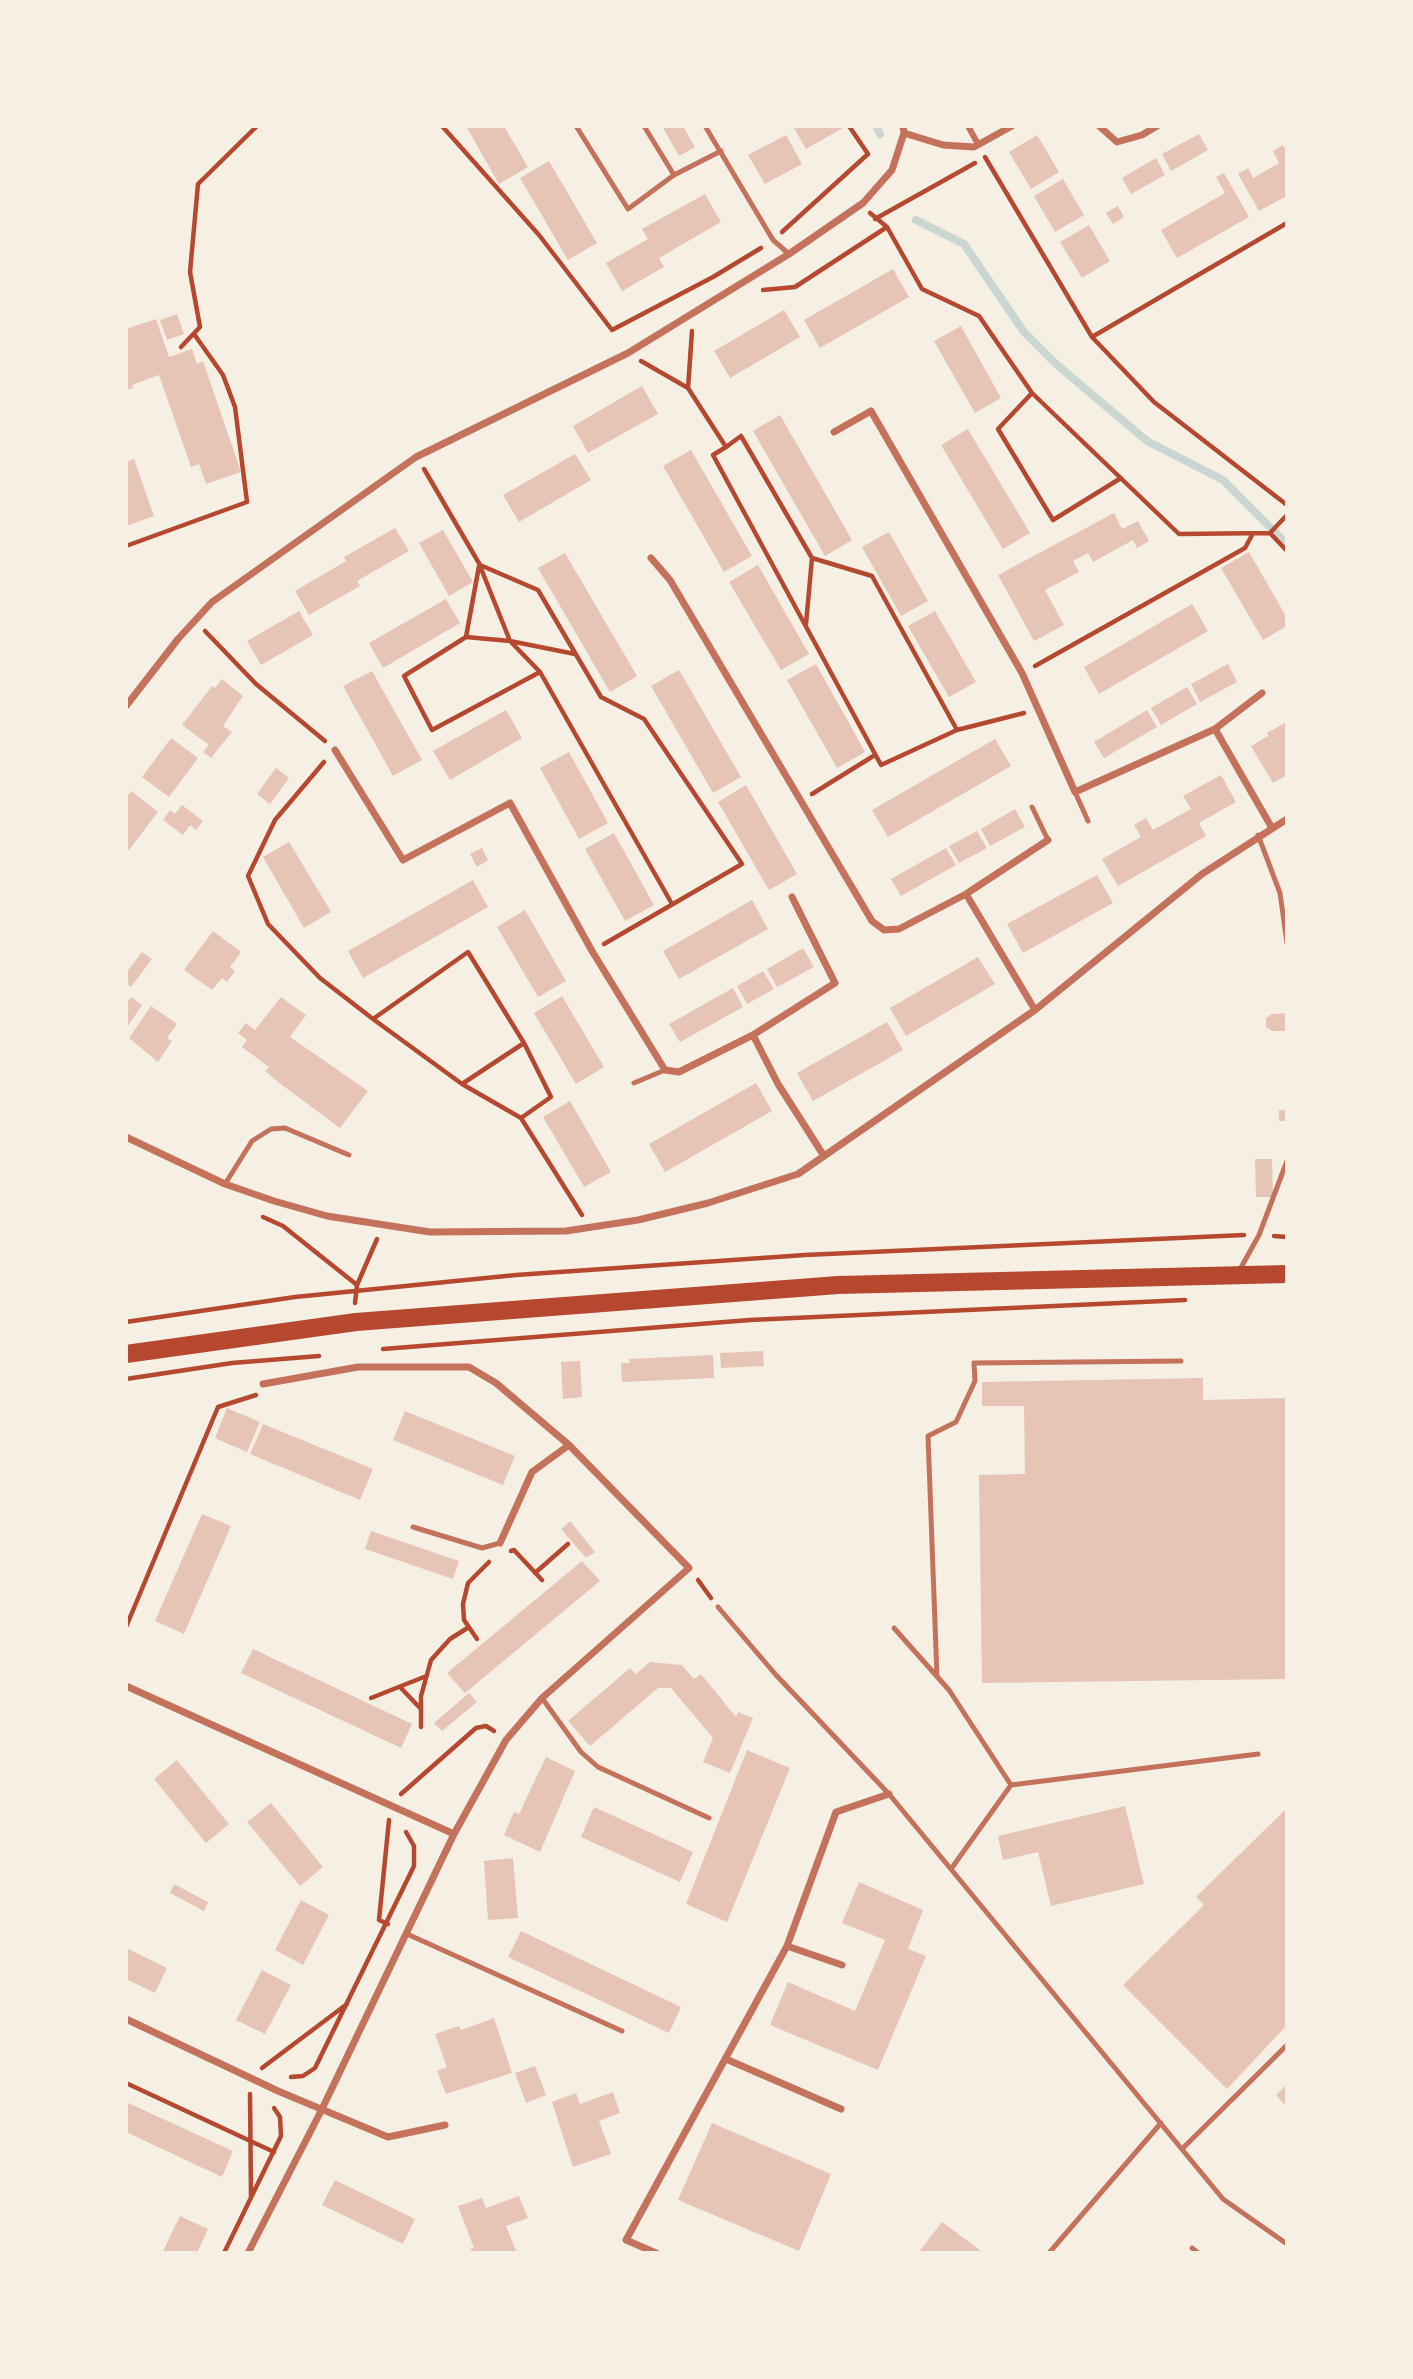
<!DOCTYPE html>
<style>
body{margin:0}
#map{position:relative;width:1413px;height:2379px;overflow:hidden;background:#f6efe4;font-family:Rubik,sans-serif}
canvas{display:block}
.frame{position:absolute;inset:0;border:128px solid #f6efe4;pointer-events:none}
</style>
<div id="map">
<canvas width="1413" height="2379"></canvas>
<div class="frame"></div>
</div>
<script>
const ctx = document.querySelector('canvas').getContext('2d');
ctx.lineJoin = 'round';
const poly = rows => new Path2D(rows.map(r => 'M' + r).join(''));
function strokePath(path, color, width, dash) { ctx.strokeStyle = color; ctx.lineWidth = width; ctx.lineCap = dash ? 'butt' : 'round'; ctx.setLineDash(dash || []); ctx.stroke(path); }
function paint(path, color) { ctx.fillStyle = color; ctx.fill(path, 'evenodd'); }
const stream = poly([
 [876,126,880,134],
 [916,220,964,244,1024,332,1056,364,1147,441,1223,480,1287,544]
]);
const building = poly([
 [466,126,504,126,528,167,499,184],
 [662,126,683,126,695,147,679,156],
 [793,126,841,126,843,128,806,149],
 [1199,134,1208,150,1171,171,1162,154],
 [786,135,802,164,765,184,748,155],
 [1037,135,1059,172,1031,189,1009,152],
 [1283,145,1287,152,1287,196,1259,211,1238,174,1248,168,1253,178,1279,163,1273,151],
 [1156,158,1165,175,1131,194,1122,178],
 [549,161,597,243,568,260,520,178],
 [1224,173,1249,217,1177,258,1161,230,1225,193,1216,177],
 [1063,179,1084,215,1055,232,1034,196],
 [705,194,721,222,659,258,664,267,622,291,606,263,648,239,642,229],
 [1118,206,1124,217,1113,224,1106,213],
 [1089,225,1110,261,1082,278,1060,242],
 [893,269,909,297,820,348,804,320],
 [784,310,800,337,730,378,714,351],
 [177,314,184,334,167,340,160,320],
 [156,319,169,357,192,349,197,364,203,361,241,472,206,484,199,464,191,467,159,375,132,385,133,388,126,390,126,329],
 [961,326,1001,398,975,413,934,341],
 [642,386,658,414,588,453,573,426],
 [780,415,852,540,825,556,753,431],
 [968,429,1030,533,1003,549,941,445],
 [691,450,752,556,724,572,663,466],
 [575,454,591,480,519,522,503,495],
 [134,459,154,516,126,526,126,462],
 [1114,513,1122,529,1138,521,1149,541,1137,548,1133,540,1093,562,1088,553,1073,561,1079,572,1045,590,1064,625,1034,641,998,575],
 [395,528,409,551,357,581,360,586,309,615,295,591,346,561,344,557],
 [443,530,473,582,449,596,419,543],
 [889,532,928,601,901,616,862,547],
 [1249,552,1287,618,1287,626,1263,640,1221,568],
 [565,553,637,676,610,692,538,568],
 [758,565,809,654,781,670,729,582],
 [446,599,460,623,383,668,369,643],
 [1192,604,1208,631,1099,694,1084,667],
 [299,611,313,635,261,665,247,641],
 [935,611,976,682,949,697,908,626],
 [816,664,865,752,837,768,787,680],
 [1228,664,1237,682,1200,702,1191,684],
 [679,670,741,777,713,793,651,686],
 [372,671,422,760,393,776,343,686],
 [222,679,243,696,223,726,232,732,211,758,203,752,209,745,182,725,212,686,215,688],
 [1187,687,1197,704,1161,725,1151,708],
 [506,710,522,738,450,780,433,751],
 [1147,710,1157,727,1104,758,1094,742],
 [1285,723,1287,775,1273,783,1251,746,1268,736,1274,746,1267,733],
 [171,738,198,758,169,797,142,777],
 [995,739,1011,766,888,837,872,810],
 [569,752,608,823,579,839,540,768],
 [276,768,289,778,270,804,257,794],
 [1221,775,1236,802,1199,823,1206,836,1118,886,1102,859,1141,837,1134,825,1146,818,1153,830,1191,809,1183,796],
 [746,785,797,874,769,890,718,802],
 [131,791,158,812,129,850,126,848,126,798],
 [182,805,203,821,196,830,190,825,183,835,163,820,170,810,175,814],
 [1015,809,1025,827,990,846,981,829],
 [977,831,987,848,959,863,949,846],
 [614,833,654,905,625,921,585,849],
 [289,842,331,912,304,928,263,857],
 [482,848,488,860,477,867,470,854],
 [946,848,956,865,901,896,891,879],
 [1097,875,1113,903,1023,953,1007,924],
 [473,880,488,907,363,978,348,951],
 [752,900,768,929,679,979,663,951],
 [525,910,566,981,538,997,497,927],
 [213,931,241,952,230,967,235,971,227,982,222,978,212,990,184,970],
 [803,948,814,967,777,987,767,969],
 [142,952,152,959,131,987,126,983,126,973],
 [978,957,995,984,906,1036,890,1008],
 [763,971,774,989,747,1004,737,986],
 [733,988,743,1007,680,1042,669,1024],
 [562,996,604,1067,576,1084,534,1013],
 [131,997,142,1005,126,1029,126,1004],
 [281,997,306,1015,290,1037,368,1091,340,1128,282,1085,265,1071,269,1067,242,1047,247,1040,238,1033,246,1023,255,1030],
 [151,1006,177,1024,167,1038,172,1041,158,1062,129,1038],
 [1287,1013,1287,1031,1272,1031,1266,1027,1266,1018,1272,1014],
 [887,1022,903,1050,813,1101,797,1073],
 [756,1083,772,1111,665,1172,649,1144],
 [570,1101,611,1172,584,1187,543,1117],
 [1279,1110,1287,1110,1287,1121,1279,1121],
 [1255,1159,1272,1159,1273,1197,1256,1197],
 [763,1351,764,1366,721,1368,720,1353],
 [713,1355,714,1378,622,1382,621,1363,630,1363,629,1359],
 [580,1361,582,1397,563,1399,561,1362],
 [1203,1378,1203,1400,1287,1398,1287,1679,982,1683,979,1475,1025,1474,1024,1406,982,1406,982,1382],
 [227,1408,260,1422,247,1452,215,1438],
 [405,1411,515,1456,503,1485,393,1440],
 [263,1424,373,1469,360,1500,250,1454],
 [202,1514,231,1526,184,1634,155,1621],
 [570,1521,595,1552,586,1558,561,1529],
 [371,1531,459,1561,453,1579,365,1549],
 [582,1561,600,1581,465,1693,447,1673],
 [253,1649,412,1724,401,1748,241,1673],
 [650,1662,682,1665,694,1679,701,1674,736,1717,738,1712,753,1718,730,1773,703,1762,713,1738,671,1688,658,1688,590,1746,568,1721,630,1668,636,1674],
 [469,1693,477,1702,442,1731,434,1723],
 [747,1750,790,1768,727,1922,686,1904],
 [546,1757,575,1771,540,1852,504,1835,514,1812,519,1814],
 [177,1760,229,1824,206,1843,154,1779],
 [271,1803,323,1867,300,1886,247,1822],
 [1125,1806,1144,1884,1051,1906,1038,1852,1003,1860,998,1836],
 [594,1807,693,1852,680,1882,581,1837],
 [1287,1808,1287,2025,1227,2089,1123,1985,1204,1905,1196,1897],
 [513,1858,518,1918,488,1920,484,1861],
 [859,1882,923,1910,908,1949,926,1956,878,2070,770,2025,788,1982,855,2011,885,1940,842,1923],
 [174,1884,208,1902,204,1911,170,1893],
 [301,1900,329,1915,303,1965,275,1950],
 [521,1931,681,2007,669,2033,508,1957],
 [126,1948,167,1968,155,1993,126,1979],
 [262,1970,291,1985,265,2034,236,2020],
 [494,2018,512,2073,446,2094,437,2071,447,2067,435,2034,459,2026,461,2030],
 [535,2066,546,2095,526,2103,515,2073],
 [1287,2084,1287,2107,1276,2095],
 [613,2092,620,2113,599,2121,611,2154,573,2167,552,2102,576,2093,580,2104],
 [126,2102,233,2151,222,2177,126,2132],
 [712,2123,831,2174,799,2251,678,2200],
 [335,2180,415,2219,403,2244,322,2205],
 [519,2196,528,2218,506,2226,517,2253,472,2253,470,2249,474,2248,458,2206,482,2198,486,2208],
 [180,2216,208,2229,197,2253,162,2253],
 [942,2222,984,2253,918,2253]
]);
const path = poly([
 [442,126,539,235,612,330,713,277,761,248],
 [985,157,1092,337,1287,223],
 [870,213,887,227,922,289,979,316,1032,393,1179,534,1270,533,1287,551],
 [875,219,975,163],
 [782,232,868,154,849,126],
 [763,290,795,287,887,227],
 [1092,337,1154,402,1287,505],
 [181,347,200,327,190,272,198,184,257,126],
 [641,361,688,388,726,447,741,436,812,558,872,576,957,730],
 [688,388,692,331],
 [1032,393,998,429,1053,520,1121,478],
 [726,447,713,455,881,765,957,730,1024,713],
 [424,469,480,565,538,590,601,697,644,719,742,864,604,944],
 [1270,533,1287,515],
 [126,546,247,502,235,407,223,375,194,334],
 [479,566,466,637,510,641,575,654],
 [480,566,510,641,540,672,672,904],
 [806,624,812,558],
 [205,631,256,684,325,741],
 [466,637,404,676,432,730,540,672],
 [1035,666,1245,548,1252,535],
 [324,762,275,820,248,876,268,924,320,978,373,1019,468,952,524,1043,551,1097,521,1118,582,1215],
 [812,794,875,755],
 [373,1019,462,1084,521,1118],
 [462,1084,524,1043],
 [263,1217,283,1226,357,1285,355,1303],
 [1274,1236,1287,1237],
 [357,1285,377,1239],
 [126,1322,295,1297,516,1275,805,1255,1244,1235],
 [383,1349,750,1320,1185,1300],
 [126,1379,232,1363,319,1356],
 [511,1551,514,1550,542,1580],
 [535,1573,568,1544],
 [698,1580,711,1598],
 [126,1627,218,1407,256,1395],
 [477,1639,464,1620,463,1604,468,1583,489,1562],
 [400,1687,420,1708],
 [371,1698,424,1677],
 [421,1727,421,1696,431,1660,450,1639,469,1627],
 [401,1794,476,1728,486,1726,494,1731],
 [388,1924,379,1920,389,1820],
 [262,2068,347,2004],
 [291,2077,303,2076,315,2068,414,1866,414,1846,406,1832],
 [126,2083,274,2152],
 [250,2094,251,2197],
 [224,2253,281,2136,280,2117,274,2108]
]);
const service = poly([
 [576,126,628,209,674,175,721,151],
 [644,126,674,175],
 [705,126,773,240,789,254],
 [1075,792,1088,821],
 [1032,807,1048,840],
 [1258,835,1280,893,1287,943],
 [634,1083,665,1070],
 [225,1184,252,1141,271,1129,285,1128,349,1155],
 [1238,1273,1259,1235,1287,1161],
 [413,1527,482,1548,500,1543],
 [718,1607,776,1675,889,1794,1223,2199,1287,2244],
 [894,1628,949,1690,1011,1785,951,1869],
 [937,1677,928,1436,956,1422,975,1381,974,1363,1181,1361],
 [542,1698,581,1752,598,1767,709,1818],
 [1011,1785,1258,1754],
 [407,1934,622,2031],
 [1182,2149,1287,2045],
 [1192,2248,1198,2253],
 [1049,2253,1161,2123]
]);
const pedestrian = poly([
 [968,126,978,144]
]);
const minor = poly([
 [1099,126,1117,142,1142,135,1157,126],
 [904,133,943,145,974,147,1012,126],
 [834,432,871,411,1022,673,1075,792,1215,729,1272,828],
 [651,558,670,580,872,921,884,930,899,929,966,894,1048,840],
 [126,706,178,639,212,602,416,457,628,353,789,254,863,203,892,170,904,133,903,126],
 [1215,729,1262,693],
 [335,750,403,860,510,803,592,951,665,1070,679,1072,753,1035,835,983,792,897],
 [966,894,1035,1010],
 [753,1035,778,1084,824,1156],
 [126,1137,225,1184,274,1201,327,1216,430,1232,566,1231,638,1220,708,1203,798,1174,1035,1010,1202,874,1287,819],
 [500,1543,532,1472,569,1445],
 [126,1686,454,1834],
 [787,1946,842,1965],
 [126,2019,278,2091,388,2137,445,2125],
 [726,2059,841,2109],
 [248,2253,321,2111,454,1834,506,1740,542,1698,689,1568,569,1445,496,1383,469,1367,358,1367,263,1384],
 [656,2253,626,2240,787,1946,836,1812,889,1794]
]);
const trunk = poly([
 [126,1354,356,1322,838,1285,1287,1274]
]);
strokePath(stream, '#c9d6d2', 8);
paint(building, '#e6c5b7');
strokePath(path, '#b5482f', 4.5);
strokePath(service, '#c5725c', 5);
strokePath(pedestrian, '#c5725c', 6);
strokePath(minor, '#c5725c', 7);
strokePath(trunk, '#b5482f', 18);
</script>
